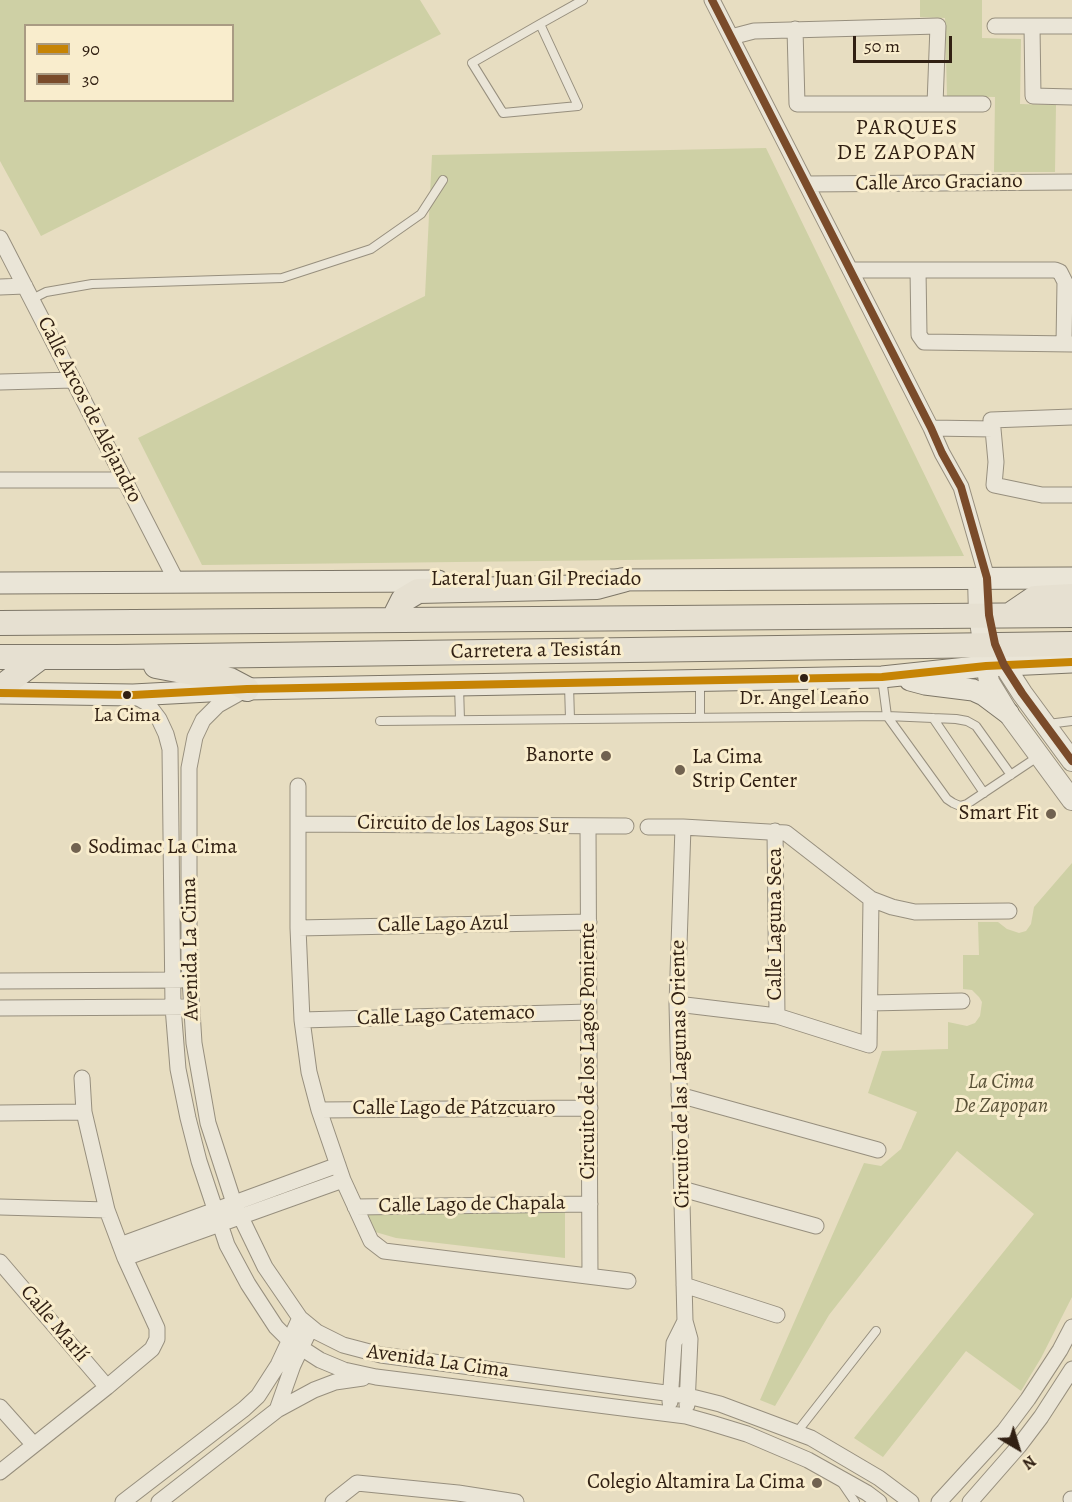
<!DOCTYPE html>
<meta charset="utf-8">
<style>
body{margin:0}
#map{position:relative;width:1072px;height:1502px;overflow:hidden;background:#e7ddc1;font-family:Alegreya,serif}
canvas{display:block}
.legend{position:absolute;left:24px;top:24px;width:210px;height:78px;box-sizing:border-box;background:#f9edcd;border:2px solid #a99b83;margin:0;padding:8px 10px;list-style:none;font-size:18px;color:#312013}
.legend li{display:flex;align-items:center;gap:12px;height:30px}
.legend b{width:30px;border:2px solid #a99b83}
.north{position:absolute;left:988px;top:1418px;width:60px;height:60px;-webkit-text-stroke:4px #f9edcd;paint-order:stroke;rotate:142deg;font-size:16px;font-weight:700;line-height:24px;text-align:center;color:#312013}
.north::after{content:'';display:block;margin:auto;width:21px;height:27px;background:#312013;clip-path:polygon(50% 0,100% 100%,50% 72%,0 100%)}
.scale{position:absolute;left:853px;top:36px;width:99px;height:27px;box-sizing:border-box;border:3px solid #312013;border-top:0;padding-left:8px;font-size:18px;line-height:21px;white-space:nowrap;color:#312013;-webkit-text-stroke:4px #f9edcd;paint-order:stroke}
</style>
<div id="map">
<canvas width="1072" height="1502"></canvas>
<ul class="legend">
<li><b style="height:8px;background:#c68405"></b>90</li>
<li><b style="height:8px;background:#7a4b2a"></b>30</li>
</ul>
<div class="north">N</div>
<div class="scale">50 m</div>
</div>
<script>
const ctx = document.querySelector('canvas').getContext('2d');
ctx.lineJoin = 'round';
function paint(path, color) { ctx.fillStyle = color; ctx.fill(path, 'evenodd'); }
const poly = rows => new Path2D(rows.map(r => 'M' + r).join(''));
function strokePath(path, color, width, dash) { ctx.strokeStyle = color; ctx.lineWidth = width; ctx.lineCap = dash ? 'butt' : 'round'; ctx.setLineDash(dash || []); ctx.stroke(path); }
function drawText(font, color, halo, rows, align = 'center') {
  ctx.font = font + ' Alegreya,serif'; ctx.lineWidth = 6; ctx.setLineDash([]); ctx.textBaseline = 'middle'; ctx.strokeStyle = halo; ctx.fillStyle = color; for (const [text, x, y, turn = 0] of rows) {
    ctx.save(); ctx.translate(x, y); ctx.rotate((+turn || 0) * Math.PI / 180); ctx.textAlign = isNaN(turn) ? turn : align; if (halo) ctx.strokeText(text, 0, 0); ctx.fillText(text, 0, 0); ctx.restore();
  }
}
const green = poly([
 [0,0,420,0,441,34,41,236,0,161],
 [26,26,232,26,232,100,26,100],
 [920,0,982,0,982,38,1021,39,1020,104,1056,105,1055,172,994,172,995,97,947,96,945,18,920,17],
 [766,148,964,556,202,565,138,438,425,296,432,155],
 [1072,863,1072,1297,1041,1358,1021,1391,966,1351,883,1457,854,1438,1034,1214,957,1151,829,1315,775,1406,760,1400,864,1163,881,1166,901,1149,917,1112,868,1093,882,1051,948,1049,948,1022,967,1026,975,1023,980,1016,982,1002,979,997,972,990,963,989,963,955,979,955,978,922,998,922,1007,929,1019,933,1026,931,1031,924,1034,907],
 [565,1204,565,1258,396,1238,372,1231,355,1207]
]);
const service = poly([
 [540,24,578,106,503,113,472,63,540,24,583,0],
 [32,299,46,292,92,284,282,278,371,249,421,214,443,180],
 [882,678,887,716,947,799,953,803,960,806,967,804,1039,756],
 [569,685,570,719],
 [459,686,460,720],
 [700,718,700,683],
 [933,718,984,793],
 [380,721,887,716,956,719,967,721,976,726,1011,775],
 [1048,724,1072,721],
 [797,1432,876,1331],
 [842,1483,855,1502]
]);
const minor = poly([
 [712,0,931,428,942,453,961,487,987,578],
 [995,26,1072,26],
 [1032,26,1033,96,1072,97],
 [795,29,797,104,983,104],
 [731,37,754,31,938,26,935,104],
 [806,184,1072,182],
 [0,238,177,582],
 [850,270,1055,270,1060,272,1065,282,1064,344],
 [918,270,919,335,924,342,1072,344],
 [0,287,25,286],
 [0,382,73,380],
 [931,428,993,429,991,420,1072,417],
 [993,429,996,462,994,485,1042,495,1072,495],
 [0,480,125,480],
 [243,691,218,705,203,720,195,737,189,768,189,963,194,1043,208,1123,234,1203,265,1267,300,1318,317,1332,343,1345,381,1355,688,1396,720,1404,811,1438,879,1478,911,1502],
 [133,695,147,703,159,719,166,734,170,749,173,1007,178,1069,188,1118,199,1161,227,1245,248,1284,276,1327,289,1340,320,1360,344,1370,376,1377,686,1416,711,1423,747,1434,808,1460,867,1493,879,1502],
 [298,786,298,928,302,1020,309,1072,319,1110,343,1180,371,1241,384,1251,628,1281],
 [299,824,626,826],
 [588,826,590,1276],
 [648,827,683,827,786,833,871,899,892,907,915,912,1009,911],
 [683,827,677,1004,685,1321,690,1339,687,1405],
 [775,831,777,1016],
 [298,928,589,922],
 [0,981,181,980],
 [870,1003,962,1001],
 [677,1004,777,1016,869,1045,871,899],
 [0,1008,183,1007],
 [302,1020,589,1012],
 [679,1095,878,1150],
 [319,1110,590,1108],
 [0,1113,84,1112],
 [682,1189,816,1226],
 [0,1207,107,1210],
 [355,1207,590,1204],
 [120,1245,338,1165],
 [125,1258,343,1180],
 [0,1262,107,1387],
 [684,1285,777,1315],
 [670,1402,674,1343,685,1321],
 [0,1407,34,1445],
 [277,1410,293,1365,311,1327],
 [0,1472,107,1387,152,1349,157,1339,157,1328,125,1258,107,1210,84,1112,82,1078],
 [1071,1499,1072,1500],
 [123,1502,244,1409,258,1396,278,1365,300,1318],
 [159,1502,277,1410,314,1390,335,1382,363,1378],
 [333,1502,357,1483,458,1493,516,1502],
 [939,1502,1004,1431,1028,1399,1060,1350,1072,1327],
 [970,1502,1019,1446,1041,1417,1072,1369]
]);
const tertiary = poly([
 [978,578,979,615,989,682,1008,713,1072,800],
 [998,651,1004,665,1022,693,1072,761]
]);
const secondary = poly([
 [608,580,1072,578],
 [0,583,438,581],
 [910,680,925,684,973,690,984,695,1008,713],
 [0,693,133,695,247,689,882,677,986,666,1072,662]
]);
const primary = poly([
 [1010,615,1035,598,1072,596],
 [393,620,403,600,418,591,597,587,623,580],
 [0,623,1072,615],
 [0,657,116,657,1072,644],
 [156,666,230,680,247,689],
 [0,688,41,657]
]);
const bus1 = poly([
 [0,693,133,695,247,689,882,677,986,666,1072,662]
]);
const bus2 = poly([
 [712,0,931,428,942,453,961,487,987,578,989,615,995,644,1004,665,1022,693,1072,761]
]);
const markers = [
 [804,678,5,"#312013"],
 [127,695,5,"#312013"],
 [606,756,6,"#716250"],
 [680,770,6,"#716250"],
 [1051,814,6,"#716250"],
 [76,848,6,"#716250"],
 [817,1483,6,"#716250"]
];
const busNames = [
 ["Dr. Angel Leaño",804,699],
 ["La Cima",127,716]
];
const streetNames = [
 ["Calle Arco Graciano",939,183,-1],
 ["Calle Arcos de Alejandro",89,410,63],
 ["Lateral Juan Gil Preciado",536,580],
 ["Carretera a Tesistán",536,651,-1],
 ["Circuito de los Lagos Sur",463,825,1],
 ["Calle Laguna Seca",776,924,-90],
 ["Calle Lago Azul",443,925,-1],
 ["Avenida La Cima",191,949,-91],
 ["Calle Lago Catemaco",446,1016,-2],
 ["Circuito de los Lagos Poniente",589,1051,-90],
 ["Circuito de las Lagunas Oriente",681,1074,-91],
 ["Calle Lago de Pátzcuaro",454,1109],
 ["Calle Lago de Chapala",472,1205,-1],
 ["Calle Marlí",54,1324,50],
 ["Avenida La Cima",438,1362,8]
];
const poiNames = [
 ["Banorte",594,756],
 ["La Cima",692,758,"left"],
 ["Strip Center",692,782,"left"],
 ["Smart Fit",1039,814],
 ["Sodimac La Cima",88,848,"left"],
 ["Colegio Altamira La Cima",805,1483]
];
const parkNames = [
 ["La Cima",1001,1083],
 ["De Zapopan",1001,1107]
];
const neighbourhoodNames = [
 ["PARQUES",907,129],
 ["DE ZAPOPAN",907,154]
];
paint(green, '#ced0a5');
strokePath(service, '#978f7e', 10);
strokePath(minor, '#978f7e', 17);
strokePath(tertiary, '#978f7e', 22);
strokePath(secondary, '#7d7667', 23);
strokePath(primary, '#7d7667', 26);
strokePath(service, '#eae5d7', 8);
strokePath(minor, '#eae5d7', 15);
strokePath(tertiary, '#eae5d7', 20);
strokePath(secondary, '#eae5d7', 21);
strokePath(primary, '#e6e0d1', 24);
strokePath(bus1, '#c68405', 8);
strokePath(bus2, '#7a4b2a', 8);
for (const [x, y, r, color] of markers) { const dot = new Path2D(); dot.arc(x, y, r, 0, 2 * Math.PI); ctx.fillStyle = color; ctx.fill(dot); strokePath(dot, '#f9edcd', 2); }
drawText('20px', '#312013', '#f9edcd', busNames);
drawText('21px', '#312013', '#f9edcd', streetNames);
drawText('21px', '#312013', '#f9edcd', poiNames, 'right');
drawText('italic 21px', '#5a5238', '#f9edcd', parkNames);
ctx.letterSpacing = '1.5px';
drawText('22px', '#312013', '#f9edcd', neighbourhoodNames);
ctx.letterSpacing = '0px';
</script>
